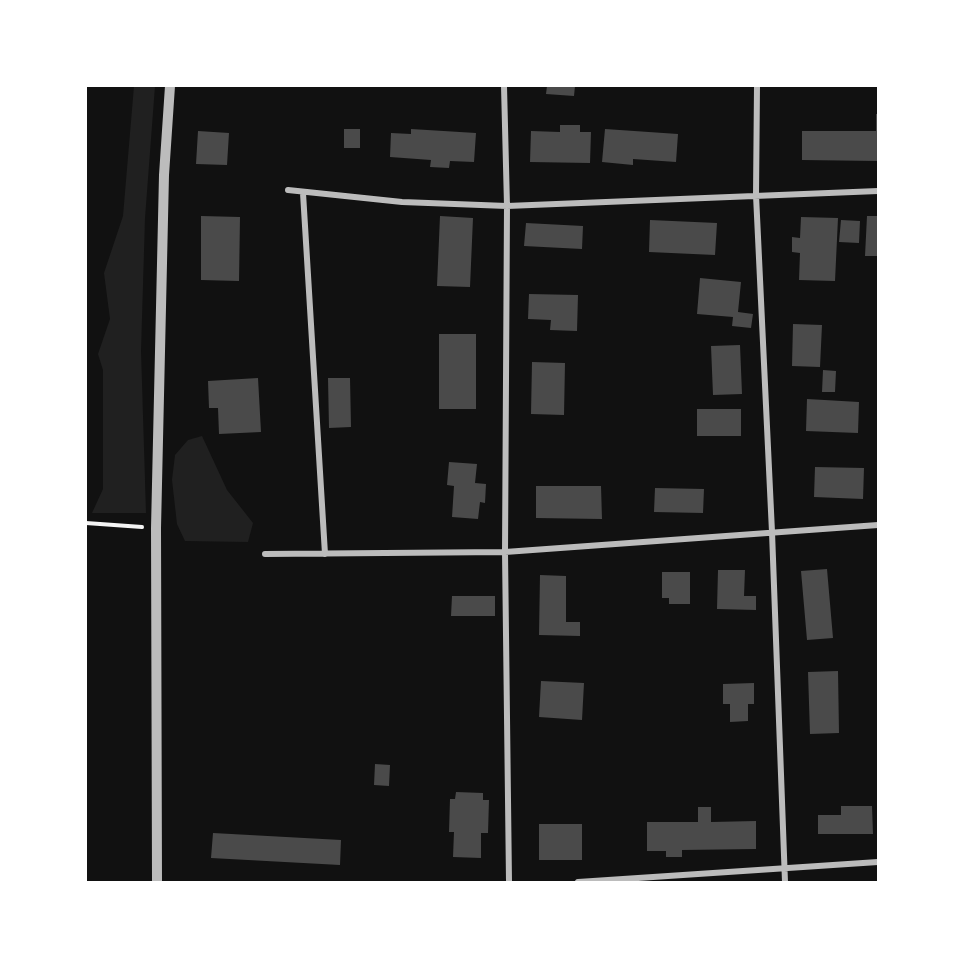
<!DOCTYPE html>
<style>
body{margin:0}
#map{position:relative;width:964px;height:968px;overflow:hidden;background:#111;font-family:"Alegreya Sans",sans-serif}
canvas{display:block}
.frame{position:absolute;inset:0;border:87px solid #fff;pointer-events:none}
</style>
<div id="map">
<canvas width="964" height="968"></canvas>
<div class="frame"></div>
</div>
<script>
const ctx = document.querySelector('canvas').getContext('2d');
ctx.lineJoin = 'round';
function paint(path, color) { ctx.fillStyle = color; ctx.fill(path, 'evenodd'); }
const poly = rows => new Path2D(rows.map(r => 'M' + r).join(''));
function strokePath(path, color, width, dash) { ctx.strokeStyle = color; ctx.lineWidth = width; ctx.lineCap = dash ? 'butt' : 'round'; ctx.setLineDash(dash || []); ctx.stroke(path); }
const green = poly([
 [134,86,155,86,145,218,141,351,146,513,92,513,103,489,103,370,98,354,110,319,104,273,123,216],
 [202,436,227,490,253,523,248,542,185,541,177,524,172,480,175,455,188,440]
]);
const building = poly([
 [547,86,575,86,574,96,546,94],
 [876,114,878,114,878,161,802,160,802,131,876,131],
 [560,125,580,125,580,132,591,132,590,163,530,162,531,131,560,132],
 [344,129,360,129,360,148,344,148],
 [411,129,476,133,474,162,450,161,449,168,430,167,431,160,390,157,391,133,411,134],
 [605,129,678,134,676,162,633,159,633,165,602,162],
 [198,131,229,133,227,165,196,164],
 [201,216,240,217,239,281,201,280],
 [440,216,473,218,470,287,437,286],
 [867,216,878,216,878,256,865,256],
 [801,217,838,218,835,281,799,280,800,253,792,252,792,237,800,238],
 [650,220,717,223,715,255,649,252],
 [841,220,860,221,859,243,839,242],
 [526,223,583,226,582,249,524,246],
 [700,278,741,282,738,312,753,314,751,328,732,326,733,317,697,314],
 [529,294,578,295,577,331,550,330,551,320,528,319],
 [793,324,822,325,820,367,792,366],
 [439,334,476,334,476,409,439,409],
 [740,345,742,394,713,395,711,346],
 [532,362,565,363,564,415,531,414],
 [823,370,836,371,835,392,822,392],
 [258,378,261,432,219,434,218,408,209,408,208,381],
 [328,378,350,378,351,427,329,428],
 [807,399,859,402,858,433,806,431],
 [697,409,741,409,741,436,697,436],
 [449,462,477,464,475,483,486,484,485,503,480,502,478,519,452,517,454,486,447,485],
 [815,467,864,468,863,499,814,497],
 [536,486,601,486,602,519,536,518],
 [655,488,704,489,703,513,654,512],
 [827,569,833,638,807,640,801,571],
 [718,570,745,570,744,596,756,596,756,610,717,609],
 [662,572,690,572,690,604,669,604,669,598,662,598],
 [540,575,566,576,566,622,580,622,580,636,539,635],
 [452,596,495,596,495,616,451,616],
 [838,671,839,733,810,734,808,672],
 [541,681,584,683,582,720,539,717],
 [754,683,754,704,748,704,748,721,730,722,730,704,723,704,723,684],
 [375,764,390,765,389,786,374,785],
 [456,792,483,793,483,800,489,800,488,833,481,833,481,858,453,857,454,832,449,832,450,799,455,799],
 [841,806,872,806,873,834,818,834,818,815,841,815],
 [698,807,711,807,711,822,756,821,756,849,682,850,682,857,666,857,666,851,647,851,647,822,698,822],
 [539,824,582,824,582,860,539,860],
 [213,833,341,840,340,865,211,858]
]);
const path = poly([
 [86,523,142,527]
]);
const minor = poly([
 [504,86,507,206,505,552,509,882],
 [757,86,756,195,772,532,785,882],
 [288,190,402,202,507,206,878,191],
 [303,193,325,554],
 [265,554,505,552,878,525],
 [578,882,878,862]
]);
const tertiary = poly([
 [157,882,156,528,164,175,170,86]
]);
paint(green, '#202020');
paint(building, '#4a4a4a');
strokePath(path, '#f5f5f5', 4);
strokePath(minor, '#bcbcbc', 6);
strokePath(tertiary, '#bcbcbc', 10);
</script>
